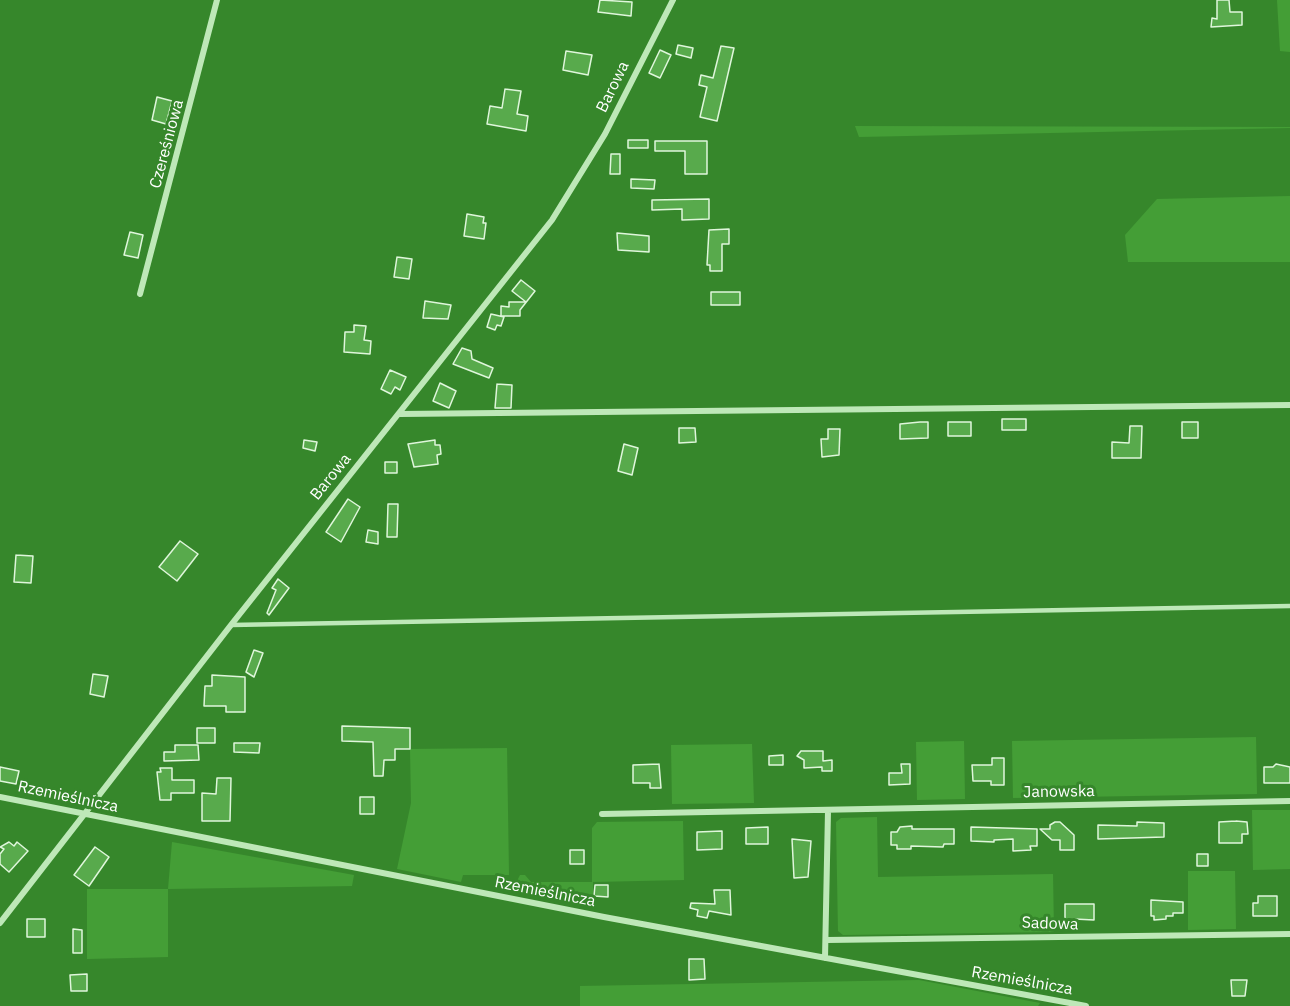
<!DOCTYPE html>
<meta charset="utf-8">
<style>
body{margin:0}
canvas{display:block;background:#36872b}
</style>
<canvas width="1290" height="1006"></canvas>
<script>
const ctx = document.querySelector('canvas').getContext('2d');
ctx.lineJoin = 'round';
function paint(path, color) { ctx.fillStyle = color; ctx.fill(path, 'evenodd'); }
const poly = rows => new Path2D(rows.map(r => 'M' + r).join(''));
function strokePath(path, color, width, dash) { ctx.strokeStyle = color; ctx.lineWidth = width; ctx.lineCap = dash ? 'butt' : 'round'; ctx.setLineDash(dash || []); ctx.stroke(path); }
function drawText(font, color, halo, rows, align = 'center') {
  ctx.font = font + ' "IBM Plex Sans",sans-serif'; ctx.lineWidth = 6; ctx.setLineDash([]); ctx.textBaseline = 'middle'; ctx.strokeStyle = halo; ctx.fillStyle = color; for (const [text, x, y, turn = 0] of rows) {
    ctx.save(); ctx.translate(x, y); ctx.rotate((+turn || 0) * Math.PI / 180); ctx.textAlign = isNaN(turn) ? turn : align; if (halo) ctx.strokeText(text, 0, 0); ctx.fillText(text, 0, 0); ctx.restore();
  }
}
const green = poly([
 [1277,0,1290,0,1290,52,1280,51],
 [855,126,1290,127,1290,128,859,137],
 [1290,196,1290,262,1128,262,1125,235,1157,199],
 [1256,737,1257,794,1013,798,1012,741],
 [964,741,965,799,917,800,916,742],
 [752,744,754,803,672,804,671,745],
 [507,748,509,875,463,875,461,882,397,869,411,803,410,749],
 [1252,810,1290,810,1290,869,1253,870],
 [877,817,878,877,1053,874,1054,932,843,935,838,931,836,822,841,818],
 [683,821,684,880,593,882,593,906,494,888,500,883,516,883,520,875,525,875,531,882,592,882,592,828,597,822],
 [172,842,354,875,352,886,168,889,168,957,87,959,87,889,168,889],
 [1188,871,1235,871,1236,929,1188,930],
 [919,980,1040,1003,1038,1006,580,1006,580,986]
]);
const building = poly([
 [600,0,632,2,631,16,598,12,600,0],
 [1217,0,1229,0,1230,12,1242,12,1242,25,1211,27,1212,18,1217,19,1217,0],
 [678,45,693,48,691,58,676,54,678,45],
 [721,46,734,48,717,121,700,117,707,87,699,85,701,75,713,78,721,46],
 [660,50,671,55,660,78,649,73,660,50],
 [566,51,592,55,588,75,563,70,566,51],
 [505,89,521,91,517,114,528,116,526,131,487,124,490,106,502,108,505,89],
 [157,97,172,101,166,124,152,120,157,97],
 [628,140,648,140,648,148,628,148,628,140],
 [655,141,707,141,707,174,685,174,685,151,655,151,655,141],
 [611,154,620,154,620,174,610,174,611,154],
 [631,179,655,180,654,189,631,188,631,179],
 [709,199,709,219,682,220,682,209,652,210,652,200,709,199],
 [467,214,484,217,483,223,486,223,484,239,464,236,467,214],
 [729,229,729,244,722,244,722,271,710,271,710,265,707,265,709,230,729,229],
 [130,232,143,235,138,258,124,255,130,232],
 [617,233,649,236,649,252,618,250,617,233],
 [397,257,412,259,409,279,394,277,397,257],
 [521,280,535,291,520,310,520,316,501,316,501,306,509,307,509,302,526,302,512,291,521,280],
 [711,292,740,292,740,305,711,305,711,292],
 [425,301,451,305,448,319,423,318,425,301],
 [491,314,504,317,501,326,497,325,495,330,487,327,491,314],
 [354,325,366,326,364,340,371,341,370,354,344,352,345,332,354,332,354,325],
 [462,348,471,351,472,359,493,368,489,378,453,364,462,348],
 [390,370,406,377,400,390,395,387,391,394,381,389,390,370],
 [440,383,456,391,449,408,433,401,440,383],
 [497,384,512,385,511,408,495,408,497,384],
 [1002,419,1026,419,1026,430,1002,430,1002,419],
 [920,422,928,422,928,438,900,439,900,424,920,422],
 [948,422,971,422,971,436,948,436,948,422],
 [1182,422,1198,422,1198,438,1182,438,1182,422],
 [1130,426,1142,426,1141,458,1112,458,1112,442,1129,443,1130,426],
 [679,428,695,428,696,442,679,443,679,428],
 [828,429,840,429,839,455,822,457,821,439,828,439,828,429],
 [304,440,317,442,315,451,303,448,304,440],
 [435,440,435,445,440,445,441,454,437,455,438,464,414,467,408,444,435,440],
 [624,444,638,448,632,475,618,471,624,444],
 [385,462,397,462,397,473,385,473,385,462],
 [348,499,360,507,341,542,326,532,348,499],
 [388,504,398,504,397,537,387,537,388,504],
 [368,530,378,532,378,544,366,542,368,530],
 [180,541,198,554,177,581,159,567,180,541],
 [16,555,33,556,31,583,14,582,16,555],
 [278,579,289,588,269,615,267,613,276,590,272,588,278,579],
 [254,650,263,653,254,677,246,672,254,650],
 [93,674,108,676,104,697,90,694,93,674],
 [212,675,245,677,245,712,226,712,226,706,204,706,205,686,212,686,212,675],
 [342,726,410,728,410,749,395,749,395,760,384,760,383,776,374,776,373,742,342,741,342,726],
 [197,728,215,728,215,743,197,743,197,728],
 [234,743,260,743,259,753,234,752,234,743],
 [175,745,198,745,199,760,164,761,164,752,175,752,175,745],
 [801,751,823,751,823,761,832,760,832,771,822,771,822,767,804,768,804,760,797,756,801,751],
 [783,755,783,765,769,765,769,756,783,755],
 [992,758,1004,758,1004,785,991,785,991,781,973,781,972,765,992,765,992,758],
 [659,764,661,788,650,788,650,783,633,783,633,765,659,764],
 [901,764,910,764,910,784,889,785,889,773,902,773,901,764],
 [1276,764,1290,767,1290,783,1264,783,1264,767,1273,767,1276,764],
 [0,767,19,771,16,784,0,781,0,767],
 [160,768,172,768,172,780,194,780,194,793,171,793,171,800,160,800,157,772,161,772,160,768],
 [217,778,231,778,230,821,202,821,202,793,216,794,217,778],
 [360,797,374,797,374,814,360,814,360,797],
 [1236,821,1247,822,1248,834,1242,834,1242,843,1219,843,1219,822,1236,821],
 [1055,822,1060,822,1074,835,1074,850,1060,850,1060,840,1052,840,1040,829,1050,829,1050,825,1055,822],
 [1137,822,1164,823,1164,837,1098,839,1098,825,1137,826,1137,822],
 [912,826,912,829,954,829,954,844,944,844,943,847,911,846,911,849,897,849,897,845,891,845,891,832,897,832,900,827,912,826],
 [768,827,768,844,746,844,746,828,768,827],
 [971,827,1037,829,1037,846,1030,846,1031,850,1013,851,1013,839,994,840,994,842,971,841,971,827],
 [722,831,722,849,697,850,697,832,722,831],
 [792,839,811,841,808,877,794,878,792,839],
 [9,842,14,846,17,842,28,851,9,872,0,864,0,854,4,849,0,847,9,842],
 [95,847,109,857,89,886,74,875,95,847],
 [570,850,584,850,584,864,570,864,570,850],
 [1197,854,1208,854,1208,866,1197,866,1197,854],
 [595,885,608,885,608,897,594,896,595,885],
 [714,890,730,890,731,915,709,911,707,918,697,916,698,910,690,908,691,903,715,904,714,890],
 [1258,896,1277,896,1277,916,1253,916,1253,903,1258,903,1258,896],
 [1151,900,1183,902,1183,913,1173,913,1173,916,1166,916,1166,919,1154,920,1154,916,1151,916,1151,900],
 [1065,904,1094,904,1094,920,1074,919,1065,924,1065,904],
 [27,919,45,919,45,937,27,937,27,919],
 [73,929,82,930,82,953,73,953,73,929],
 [689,959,704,959,705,979,689,980,689,959],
 [87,974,87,991,71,991,70,975,87,974],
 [1231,980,1247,980,1245,996,1232,996,1231,980]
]);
const lane = poly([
 [231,625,1290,606]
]);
const street = poly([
 [140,294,217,0],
 [400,414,1290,405],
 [0,797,604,917,1086,1006],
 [602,814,1290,801],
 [0,923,231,625,552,220,605,134,673,0],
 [827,940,1290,934],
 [825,958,828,811]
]);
const streetNames = [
 ["Barowa",613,87,-64],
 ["Czereśniowa",167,144,-75],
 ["Barowa",331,477,-51],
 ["Janowska",1059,792,-1],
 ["Rzemieślnicza",68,797,12],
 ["Rzemieślnicza",545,892,11],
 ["Sadowa",1050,924,2],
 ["Rzemieślnicza",1022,981,10]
];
paint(green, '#449e36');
paint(building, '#58aa4c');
strokePath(building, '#dff6db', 1.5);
strokePath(lane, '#bee8b8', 4.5);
strokePath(street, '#bee8b8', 6);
drawText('16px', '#fff', '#36872b', streetNames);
</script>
